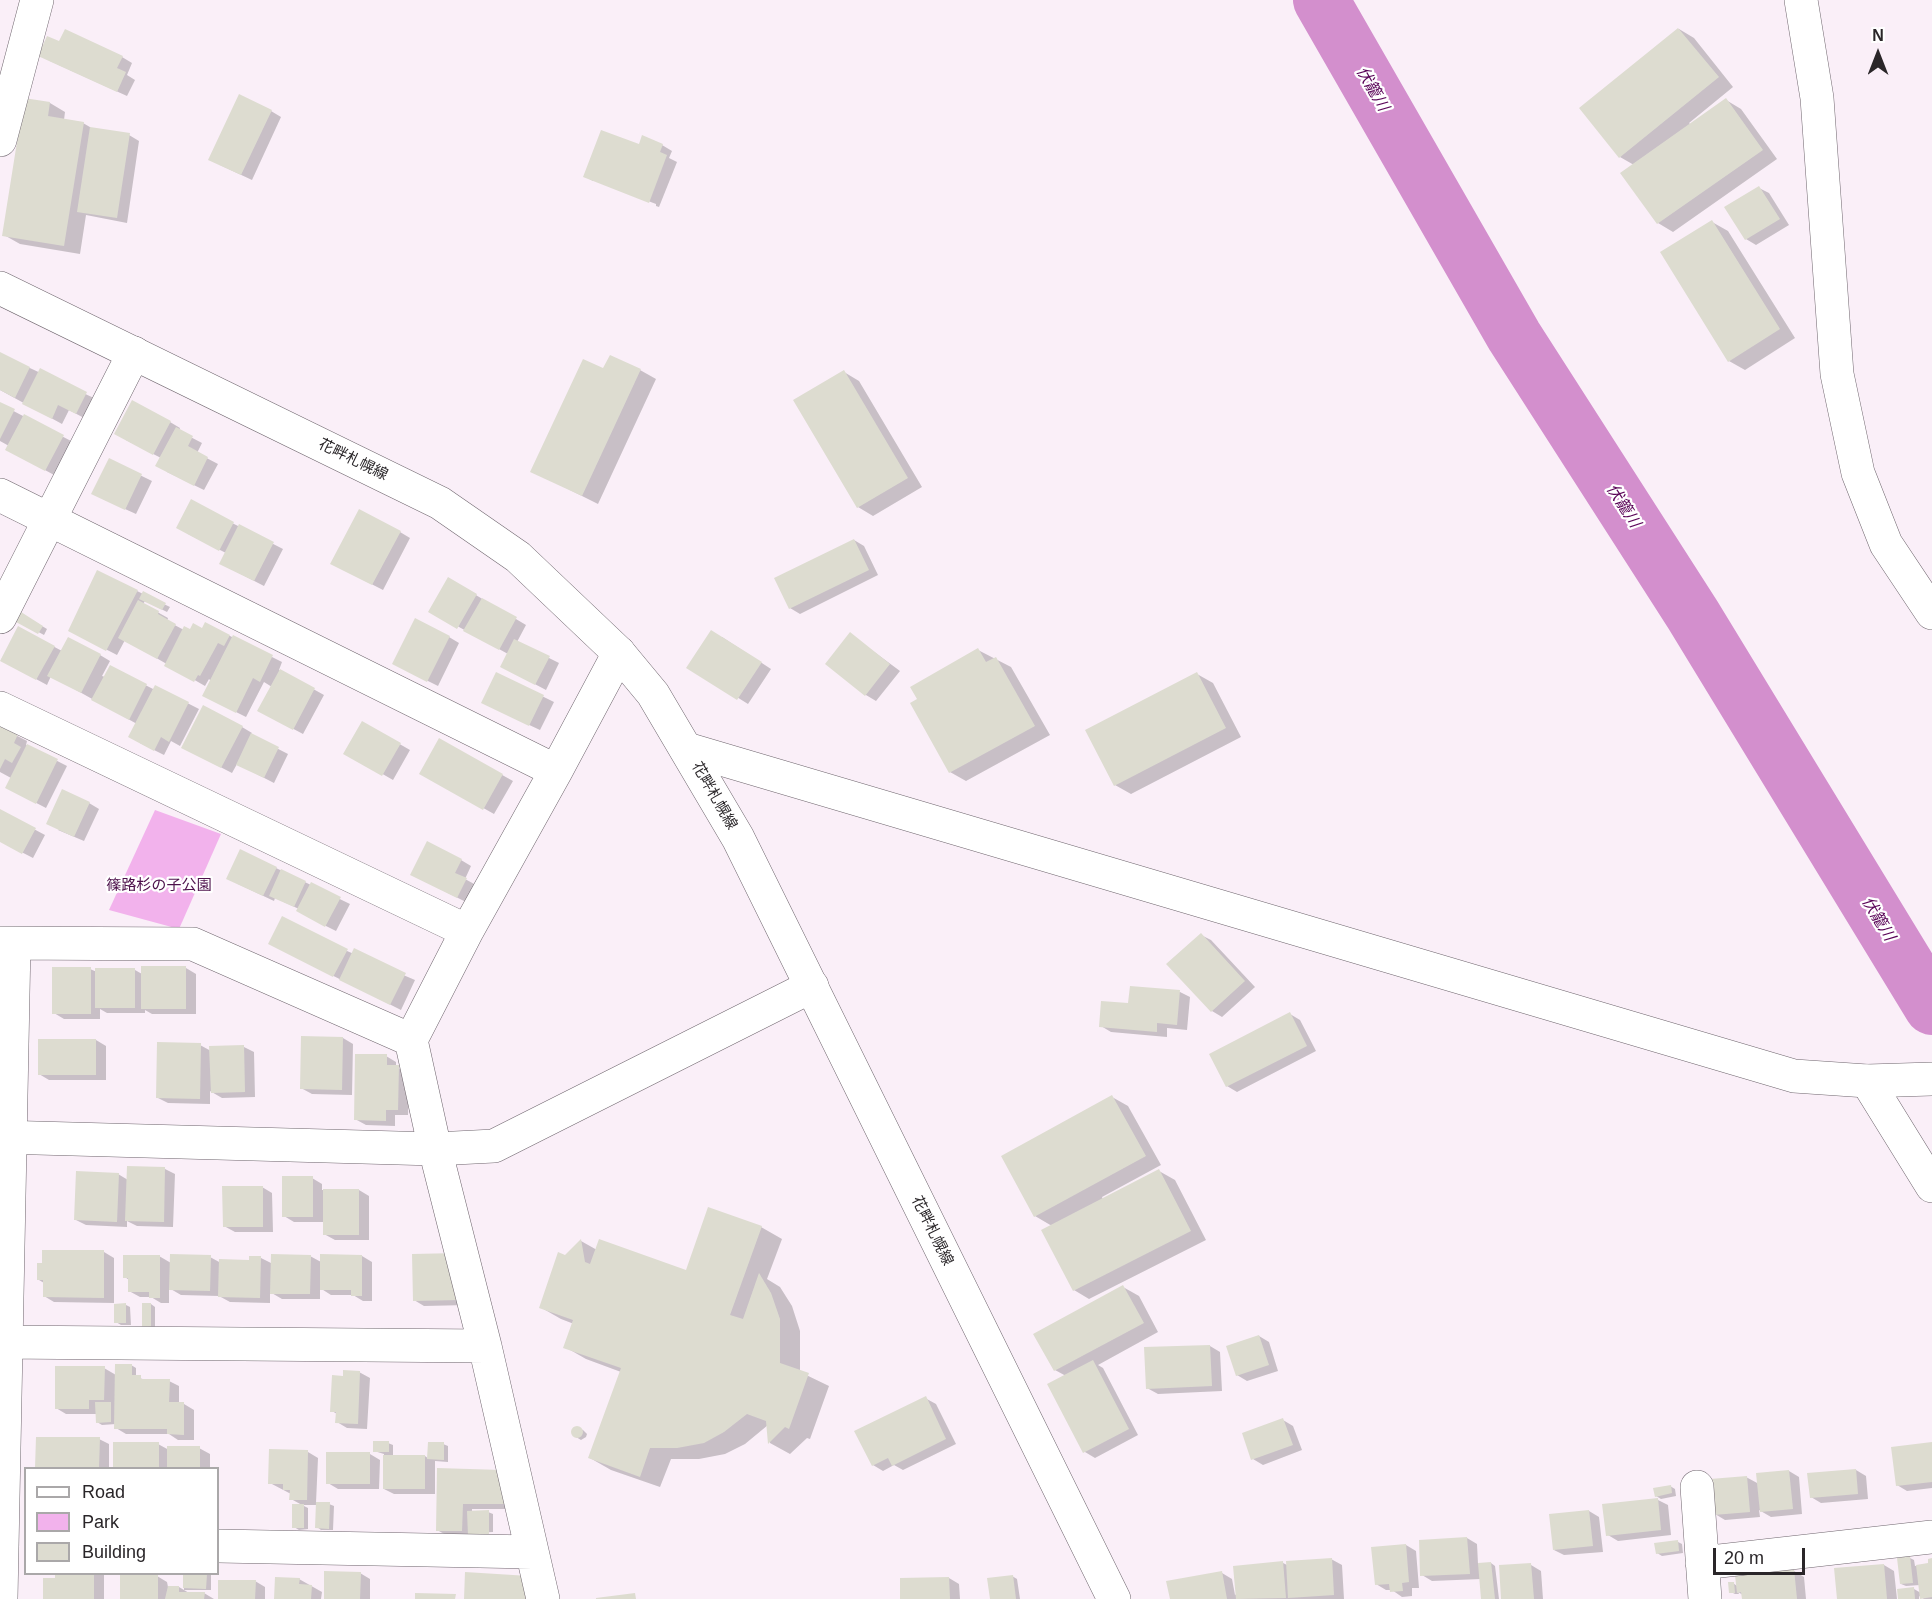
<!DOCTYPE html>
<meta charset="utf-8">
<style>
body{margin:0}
#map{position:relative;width:1932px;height:1599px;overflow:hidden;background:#faeff8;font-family:Helvetica,sans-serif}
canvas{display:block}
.legend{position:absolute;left:24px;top:1467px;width:195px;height:108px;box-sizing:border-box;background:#fff;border:2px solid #aaa8a9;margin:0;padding:8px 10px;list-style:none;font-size:18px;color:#2a2629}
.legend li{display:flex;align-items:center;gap:12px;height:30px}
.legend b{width:30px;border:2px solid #aaa8a9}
.north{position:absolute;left:1848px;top:24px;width:60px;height:60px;-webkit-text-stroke:4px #fff;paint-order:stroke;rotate:0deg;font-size:16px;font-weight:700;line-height:24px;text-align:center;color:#2a2629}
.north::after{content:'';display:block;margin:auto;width:21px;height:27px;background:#2a2629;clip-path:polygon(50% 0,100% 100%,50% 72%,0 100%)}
.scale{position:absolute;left:1713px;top:1548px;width:92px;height:27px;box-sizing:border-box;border:3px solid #2a2629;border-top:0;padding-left:8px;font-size:18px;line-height:21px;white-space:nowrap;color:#2a2629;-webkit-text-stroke:4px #fff;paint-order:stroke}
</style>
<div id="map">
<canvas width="1932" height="1599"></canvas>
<ul class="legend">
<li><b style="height:8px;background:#fff"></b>Road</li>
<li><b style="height:16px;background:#f2b2ec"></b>Park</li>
<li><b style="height:16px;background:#dddcd0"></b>Building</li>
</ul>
<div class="north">N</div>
<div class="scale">20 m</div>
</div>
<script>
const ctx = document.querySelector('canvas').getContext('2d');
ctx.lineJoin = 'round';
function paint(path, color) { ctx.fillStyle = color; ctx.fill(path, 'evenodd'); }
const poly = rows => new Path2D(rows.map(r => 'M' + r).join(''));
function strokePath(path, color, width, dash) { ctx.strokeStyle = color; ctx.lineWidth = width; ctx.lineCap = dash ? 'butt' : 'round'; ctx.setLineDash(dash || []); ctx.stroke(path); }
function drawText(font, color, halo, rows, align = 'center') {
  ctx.font = font + ' Helvetica,"Noto Sans JP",sans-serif'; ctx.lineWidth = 4.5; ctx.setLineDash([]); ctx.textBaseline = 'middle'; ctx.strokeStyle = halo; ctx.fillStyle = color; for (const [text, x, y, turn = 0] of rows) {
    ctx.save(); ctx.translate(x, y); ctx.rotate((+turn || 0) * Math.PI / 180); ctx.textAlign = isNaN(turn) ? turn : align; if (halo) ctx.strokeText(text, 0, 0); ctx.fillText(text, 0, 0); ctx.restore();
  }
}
const green = poly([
 [155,810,221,834,179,929,109,910]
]);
const shadow = poly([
 [1679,29,1694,38,1733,87,1689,123,1691,125,1726,100,1741,109,1777,159,1673,232,1658,223,1634,165,1620,157],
 [60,43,122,57,132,63,127,75,135,80,127,96,50,61],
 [26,100,50,103,65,112,64,120,83,123,95,130,129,135,139,141,127,223,86,215,80,254,20,244,4,235],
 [271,111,281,117,252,180,220,165],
 [662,145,672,151,669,158,677,162,659,207,656,206,656,204,593,180,593,181,584,176,640,146],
 [1759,188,1769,193,1789,225,1756,245,1746,239],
 [1712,222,1728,231,1795,338,1745,370,1729,361],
 [0,354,96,399,86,419,69,410,62,424,0,390],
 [604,370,640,370,656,379,598,504,532,471],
 [844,372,859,381,922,487,873,516,858,507],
 [0,404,73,442,56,476,17,455,9,446,0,441],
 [170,422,180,428,179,431,202,443,197,453,218,464,204,490,167,472,161,458,126,440],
 [109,460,152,481,136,514,103,499],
 [191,502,283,549,264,586,231,569,226,553,188,534],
 [400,532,410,538,383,590,342,569],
 [854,540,864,546,878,575,800,614,790,608],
 [449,579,526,625,517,642,559,663,546,690,512,672,508,654,430,611],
 [137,591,170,607,167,612,145,601,143,604,168,618,167,621,184,630,203,630,206,624,282,662,279,670,324,695,303,734,269,716,272,687,264,682,246,717,214,701,211,681,209,679,205,686,125,640,117,655,80,636],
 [22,614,47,629,44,635,18,621],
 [19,628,62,651,100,655,110,661,102,676,105,677,110,667,155,690,156,687,199,709,180,746,171,741,164,755,140,743,137,724,51,676,47,685,1,660],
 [850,634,900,671,876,701,866,695],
 [449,637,459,643,438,686,404,669],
 [722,637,771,669,748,704,689,667],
 [978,650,1011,667,1050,735,966,781,950,772],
 [497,674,554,702,540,730,493,708],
 [1197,674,1213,683,1241,737,1131,794,1115,785],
 [363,723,410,750,393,780,346,753],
 [0,727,27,741,26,745,67,766,46,808,17,793,11,778,0,772],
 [242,727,252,733,251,735,288,754,274,783,237,764,232,773,193,753],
 [439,740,513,781,494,814,421,773],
 [89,803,99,809,84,841,58,830],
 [0,811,45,835,33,858,0,841],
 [461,860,471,866,465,879,476,885,468,903,422,880],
 [276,868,350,904,336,931,308,917,299,909,275,898,274,901,238,884],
 [1201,935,1211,940,1255,987,1222,1017,1212,1011,1169,964],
 [280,949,347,951,415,980,401,1010],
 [186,968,196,974,196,1014,152,1014,145,1010,145,1013,107,1013,100,1009,100,1019,64,1019,54,1013,90,969,97,972,135,970,142,974],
 [1180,992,1190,997,1187,1030,1167,1028,1167,1037,1111,1032,1101,1026,1129,1005],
 [1290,1014,1300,1020,1316,1051,1237,1092,1227,1086],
 [302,1037,343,1038,353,1044,352,1095,312,1094,301,1088],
 [96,1040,106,1046,106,1080,49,1080,39,1074],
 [200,1045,211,1051,244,1047,254,1052,255,1097,222,1098,210,1091,210,1104,168,1103,158,1098],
 [386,1056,396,1062,396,1067,409,1073,408,1115,395,1115,395,1126,366,1125,355,1119],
 [1112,1097,1128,1106,1161,1165,1102,1197,1103,1200,1159,1171,1175,1180,1206,1240,1089,1299,1074,1290,1052,1226,1035,1216],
 [128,1167,165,1169,175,1174,173,1227,137,1226,127,1221,127,1227,86,1225,76,1220,118,1174,128,1180],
 [312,1178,322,1184,322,1190,359,1190,369,1196,369,1240,335,1240,324,1234,325,1222,294,1222,284,1216],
 [262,1187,272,1193,273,1232,235,1232,224,1226],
 [761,1227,782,1239,767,1279,780,1287,792,1306,800,1331,800,1372,829,1386,810,1439,807,1438,790,1454,770,1443,768,1425,745,1444,725,1454,699,1459,671,1459,660,1487,611,1470,590,1458,621,1372,586,1359,565,1347,574,1324,561,1319,540,1307,565,1257,581,1241,597,1250,687,1272],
 [104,1252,114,1258,114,1303,54,1302,44,1296,44,1283,39,1280,43,1265],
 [414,1255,468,1305,424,1306,414,1300],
 [159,1256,171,1263,210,1257,221,1263,250,1261,261,1258,273,1264,310,1256,321,1262,322,1256,362,1256,372,1262,372,1301,363,1301,353,1295,331,1295,320,1288,320,1299,282,1299,270,1292,270,1303,230,1302,219,1296,181,1295,169,1288,169,1303,161,1303,151,1297,140,1297,129,1291,129,1280,125,1277],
 [1123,1287,1139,1296,1158,1332,1098,1365,1103,1368,1138,1435,1095,1458,1085,1452,1049,1385,1066,1376,1055,1370,1036,1334],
 [151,1304,155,1307,155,1331,148,1331],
 [126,1305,130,1307,131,1325,121,1325,116,1322],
 [1259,1336,1269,1342,1278,1371,1247,1381,1237,1375],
 [1210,1346,1220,1352,1222,1391,1158,1394,1147,1388],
 [131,1365,136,1368,136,1377,146,1380,169,1381,179,1386,179,1404,184,1404,194,1410,194,1440,178,1440,169,1434,126,1434,116,1428,116,1424,102,1425,97,1422,97,1414,66,1414,56,1408,104,1368,116,1375],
 [359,1372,370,1378,367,1429,347,1428,337,1422,337,1414,332,1411,345,1377],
 [925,1398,936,1404,956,1444,903,1470,894,1465,883,1471,873,1465],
 [1283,1420,1293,1426,1302,1450,1263,1465,1253,1459],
 [574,1427,583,1430,587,1434,586,1437,581,1440,576,1437,572,1431],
 [37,1438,99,1439,109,1444,109,1468,37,1468],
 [388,1443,393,1445,393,1456,425,1456,429,1459,443,1444,448,1446,448,1462,435,1461,435,1494,394,1494,384,1489,384,1454,374,1451],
 [115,1444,158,1444,169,1450,199,1448,210,1454,210,1468,115,1468],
 [1932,1444,1932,1488,1907,1491,1897,1485],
 [308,1452,318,1458,316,1503,329,1504,334,1506,333,1530,321,1530,317,1527,318,1505,302,1505,308,1508,308,1529,299,1530,294,1527,302,1505,291,1499,291,1494,270,1483],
 [370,1454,380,1460,379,1489,338,1489,328,1483],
 [438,1470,519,1509,472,1509,472,1512,488,1512,493,1514,493,1532,472,1533,472,1536,448,1536,437,1530],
 [1856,1470,1866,1476,1868,1499,1821,1503,1811,1497],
 [1789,1471,1799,1477,1802,1514,1771,1517,1759,1510,1760,1517,1725,1520,1715,1514,1746,1477,1759,1484],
 [1670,1486,1675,1489,1676,1496,1661,1499,1656,1496],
 [1658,1500,1668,1505,1671,1535,1618,1541,1608,1535],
 [1589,1511,1599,1517,1603,1552,1564,1555,1554,1550],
 [1467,1538,1477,1544,1478,1564,1491,1563,1495,1566,1499,1599,1483,1599,1481,1579,1432,1581,1422,1575],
 [1678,1542,1682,1544,1683,1553,1662,1556,1657,1553],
 [1406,1545,1416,1551,1419,1588,1412,1588,1412,1596,1402,1597,1392,1590,1386,1590,1376,1584],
 [1910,1558,1914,1560,1915,1566,1930,1564,1932,1560,1932,1599,1924,1599,1919,1596,1919,1599,1900,1599,1914,1589,1921,1593,1920,1585,1906,1586,1901,1584],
 [1331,1559,1342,1565,1344,1599,1171,1599,1222,1573,1232,1579,1235,1595,1283,1563,1287,1565],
 [1531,1565,1541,1571,1543,1599,1503,1599],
 [1884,1565,1894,1571,1897,1599,1838,1599],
 [1794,1571,1804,1577,1806,1599,1744,1599,1743,1595,1738,1592,1739,1594,1735,1594,1731,1592,1733,1583,1737,1586],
 [360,1573,370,1579,370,1599,326,1599],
 [56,1574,101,1574,104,1575,104,1599,45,1599,56,1580],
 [184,1574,211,1574,211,1590,184,1590],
 [157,1576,167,1582,168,1587,179,1587,189,1593,204,1593,214,1599,122,1599],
 [1012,1576,1017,1579,1020,1599,991,1599],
 [949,1578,959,1584,960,1599,902,1599],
 [299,1579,322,1592,321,1599,275,1599],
 [255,1581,265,1587,265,1599,220,1599]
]);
const river = poly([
 [1321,0,1514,336,1693,615,1932,1007]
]);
const building = poly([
 [1678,28,1719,77,1619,158,1579,108],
 [65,29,123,56,117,68,126,72,117,92,38,56,47,36,59,41],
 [239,94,272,110,241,175,208,160],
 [24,98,50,102,48,116,84,122,64,246,2,236],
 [1726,98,1763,150,1657,224,1620,173],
 [90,127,130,133,117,218,77,212],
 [601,130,639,144,642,135,663,144,660,152,667,155,649,203,583,177],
 [1759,186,1780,219,1745,240,1724,207],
 [1712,220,1780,329,1728,362,1660,252],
 [0,352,30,367,15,398,0,390],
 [610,355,641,369,582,496,530,472,583,359,603,368],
 [40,368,87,392,76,414,58,405,52,419,22,404],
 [844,370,908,478,857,508,793,400],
 [132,400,171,421,153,455,114,434],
 [0,402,15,409,0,439],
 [24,414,64,435,45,471,5,450],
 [176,427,193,436,188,446,208,457,194,486,155,466],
 [109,458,142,474,125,510,91,494],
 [191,499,234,522,219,551,176,528],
 [359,509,401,531,372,585,330,564],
 [239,524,274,542,254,581,219,564],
 [854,539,869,570,789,609,774,578],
 [97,570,138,590,106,651,68,631],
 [448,577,477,594,457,629,428,612],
 [143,591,166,603,162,610,139,599],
 [482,598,517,617,499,650,463,631],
 [138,600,159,611,158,614,176,624,157,659,118,638],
 [21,612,43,626,38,634,16,622],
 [415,618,450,636,427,682,392,664],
 [205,622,230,635,224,646,218,643,200,676,198,675,194,682,164,666,184,626,190,629,193,623,202,628],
 [18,626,55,646,36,680,0,661],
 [711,630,762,662,737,700,686,668],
 [850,632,890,664,865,696,825,664],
 [233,635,273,655,260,682,253,678,236,713,202,696],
 [68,637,101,654,81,693,47,676],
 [514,639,550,656,535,685,500,667],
 [978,648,986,662,996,657,1035,726,949,773,910,703,917,699,910,687],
 [110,665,147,684,129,720,91,700],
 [280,669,315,688,293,730,257,711],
 [496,672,544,695,529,726,481,703],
 [1197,672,1226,728,1114,786,1085,730],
 [155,685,189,702,169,742,161,737,154,751,128,737],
 [203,705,243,726,221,768,181,748],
 [362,721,401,743,382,776,343,754],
 [0,725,18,734,14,743,21,747,12,763,5,759,0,769],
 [251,733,279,747,264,778,236,765],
 [439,738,503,774,483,810,419,774],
 [27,744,58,759,36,804,5,788],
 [62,789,90,802,74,837,46,824],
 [0,809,36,828,22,854,0,842],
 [427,841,462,859,455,873,467,878,457,898,410,875],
 [240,849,277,867,263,896,226,879],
 [281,869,306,881,294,907,269,896],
 [311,882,341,897,325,927,296,911],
 [282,916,348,949,333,977,268,944],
 [1201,933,1245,981,1211,1012,1166,964],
 [354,948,406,973,390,1005,339,980],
 [141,966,186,966,186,1009,141,1009],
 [52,967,91,967,91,1014,52,1014],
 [95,968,135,968,135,1008,95,1008],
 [1130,986,1180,990,1177,1025,1157,1023,1157,1032,1099,1027,1101,1001,1128,1003],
 [1290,1012,1307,1046,1226,1087,1209,1054],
 [301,1036,343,1037,342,1090,300,1089],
 [38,1039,96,1039,96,1075,38,1075],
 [157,1042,201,1043,200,1099,156,1098],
 [244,1045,245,1092,211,1093,209,1046],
 [355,1054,387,1054,387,1065,399,1065,398,1110,386,1110,386,1121,354,1120],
 [1112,1095,1146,1156,1034,1217,1001,1156],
 [127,1166,165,1167,164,1222,125,1221],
 [1159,1169,1191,1231,1073,1291,1041,1230],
 [76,1171,119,1173,117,1222,74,1220],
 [282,1176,313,1176,313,1217,282,1217],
 [222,1186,263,1186,263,1227,223,1227],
 [323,1189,359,1189,359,1235,323,1235],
 [708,1207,762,1226,730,1315,743,1319,759,1273,771,1293,780,1319,780,1363,809,1373,789,1429,785,1427,768,1444,766,1421,747,1414,724,1432,704,1443,677,1448,650,1448,640,1477,588,1458,621,1368,563,1348,573,1320,539,1308,558,1252,565,1255,581,1239,585,1262,590,1264,599,1239,686,1270],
 [42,1250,104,1250,104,1298,43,1297,43,1280,37,1280,37,1263,42,1263],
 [458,1253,459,1300,413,1301,412,1254],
 [170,1254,211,1255,210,1291,169,1290],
 [271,1254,311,1255,310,1294,270,1294],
 [320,1254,362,1255,362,1296,351,1296,351,1290,320,1290],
 [123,1255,160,1255,160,1298,149,1298,149,1292,128,1292,128,1278,123,1278],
 [249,1256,261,1256,260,1298,218,1297,219,1259,249,1260],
 [1123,1285,1144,1323,1054,1371,1033,1334],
 [126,1303,126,1323,114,1323,114,1304],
 [142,1303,151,1303,151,1329,142,1329],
 [1259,1335,1269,1365,1236,1376,1226,1346],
 [1210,1345,1212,1386,1146,1389,1144,1347],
 [1093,1360,1129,1429,1083,1453,1047,1384],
 [115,1364,132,1364,132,1375,141,1375,141,1379,170,1379,169,1402,184,1402,184,1435,167,1434,167,1429,114,1429],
 [55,1366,105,1366,104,1400,89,1400,89,1409,55,1409],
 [343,1370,360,1371,358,1424,335,1423,336,1412,330,1412,332,1375,343,1376],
 [926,1396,946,1439,892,1466,888,1458,872,1466,854,1431],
 [95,1402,111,1402,111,1422,96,1423],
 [1283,1418,1293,1445,1251,1460,1242,1433],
 '571 1432a6 6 0 1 1 12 0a6 6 0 1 1-12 0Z',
 [36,1437,100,1437,99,1468,35,1468],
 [373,1441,389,1441,389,1452,373,1452],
 [113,1442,159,1442,159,1468,113,1468],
 [428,1442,444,1442,444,1460,427,1459],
 [1932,1442,1932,1482,1896,1486,1891,1447],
 [167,1446,200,1446,200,1468,167,1468],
 [269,1449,308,1450,307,1500,289,1500,290,1490,283,1490,283,1484,268,1484],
 [326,1452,370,1452,370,1484,326,1484],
 [383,1455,425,1455,425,1489,383,1489],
 [437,1468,502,1470,510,1504,463,1504,462,1531,436,1531],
 [1856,1469,1858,1494,1810,1498,1807,1473],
 [1789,1470,1793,1509,1760,1512,1756,1473],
 [1747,1476,1750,1512,1713,1515,1710,1479],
 [1671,1485,1672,1493,1655,1497,1653,1488],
 [1658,1498,1661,1530,1606,1536,1602,1504],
 [316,1502,330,1502,329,1529,315,1528],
 [292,1504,304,1504,304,1528,292,1528],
 [489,1510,489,1534,468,1535,467,1511],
 [1589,1510,1593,1546,1553,1550,1549,1514],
 [1467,1537,1470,1574,1420,1576,1419,1540],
 [1678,1540,1679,1551,1656,1554,1654,1543],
 [1406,1544,1409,1582,1402,1583,1403,1591,1390,1592,1389,1584,1375,1585,1371,1547],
 [1910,1556,1913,1583,1900,1584,1897,1558],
 [1332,1558,1334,1595,1288,1598,1286,1561],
 [1932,1558,1932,1597,1920,1599,1916,1565,1928,1563,1928,1559],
 [1283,1561,1286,1598,1236,1599,1233,1566],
 [1491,1562,1495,1599,1481,1599,1478,1563],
 [1531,1563,1534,1599,1501,1599,1499,1565],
 [1884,1564,1887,1599,1837,1599,1834,1568],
 [1794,1569,1797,1599,1742,1599,1741,1592,1737,1593,1735,1575],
 [324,1571,361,1572,360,1599,324,1599],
 [1222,1571,1227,1599,1170,1599,1166,1581],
 [465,1572,529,1576,528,1599,464,1599],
 [55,1574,94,1574,94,1599,43,1599,43,1578,55,1578],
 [158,1574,158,1599,120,1599,120,1575],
 [183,1574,207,1574,206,1589,183,1588],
 [1013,1575,1016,1599,990,1599,987,1578],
 [275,1577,300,1578,299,1584,312,1585,311,1599,274,1599],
 [949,1577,950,1599,900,1599,900,1578],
 [218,1580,256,1580,255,1599,218,1599],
 [1728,1582,1734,1582,1735,1593,1729,1593],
 [168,1586,179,1586,179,1592,205,1592,204,1599,165,1599],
 [1914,1587,1915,1599,1898,1599,1897,1589],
 [415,1593,456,1594,455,1599,415,1599],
 [635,1593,636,1599,596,1599,596,1598]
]);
const minor = poly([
 [1801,0,1817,98,1837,374,1858,473,1886,544,1932,613],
 [0,140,37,0],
 [0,495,556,771],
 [0,617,134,353],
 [0,708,467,931],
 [0,943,193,944,411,1040],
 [1867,1081,1932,1186],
 [0,1137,435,1149,494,1146,812,986],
 [0,1342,485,1346],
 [1697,1487,1705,1599],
 [218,1546,532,1552],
 [1702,1563,1932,1537],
 [1,1599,14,944],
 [543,1599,485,1346,435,1149,411,1040,467,931,556,771,619,653]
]);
const tertiary = poly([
 [687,749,1794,1076,1867,1081,1932,1079]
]);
const secondary = poly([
 [0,288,440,503,518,557,619,653,653,694,738,838,1114,1599]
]);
const streetNames = [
 ["花畔札幌線",353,460,26],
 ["花畔札幌線",714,796,60],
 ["花畔札幌線",932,1231,64]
];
const parkNames = [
 ["篠路杉の子公園",159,886]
];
const waterNames = [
 ["伏籠川",1372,89,60],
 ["伏籠川",1623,506,57],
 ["伏籠川",1878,919,59]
];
paint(green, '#f2b2ec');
paint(shadow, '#0003');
strokePath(river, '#d38fcd', 56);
paint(building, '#dddcd0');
strokePath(minor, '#6f666e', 34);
strokePath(tertiary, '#6f666e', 34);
strokePath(secondary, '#6f666e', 34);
strokePath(minor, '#fff', 33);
strokePath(tertiary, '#fff', 33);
strokePath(secondary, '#fff', 33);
drawText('15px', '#2a2629', '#fff', streetNames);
drawText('15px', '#4d104b', '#fff', parkNames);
drawText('italic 16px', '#590357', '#fff', waterNames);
</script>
